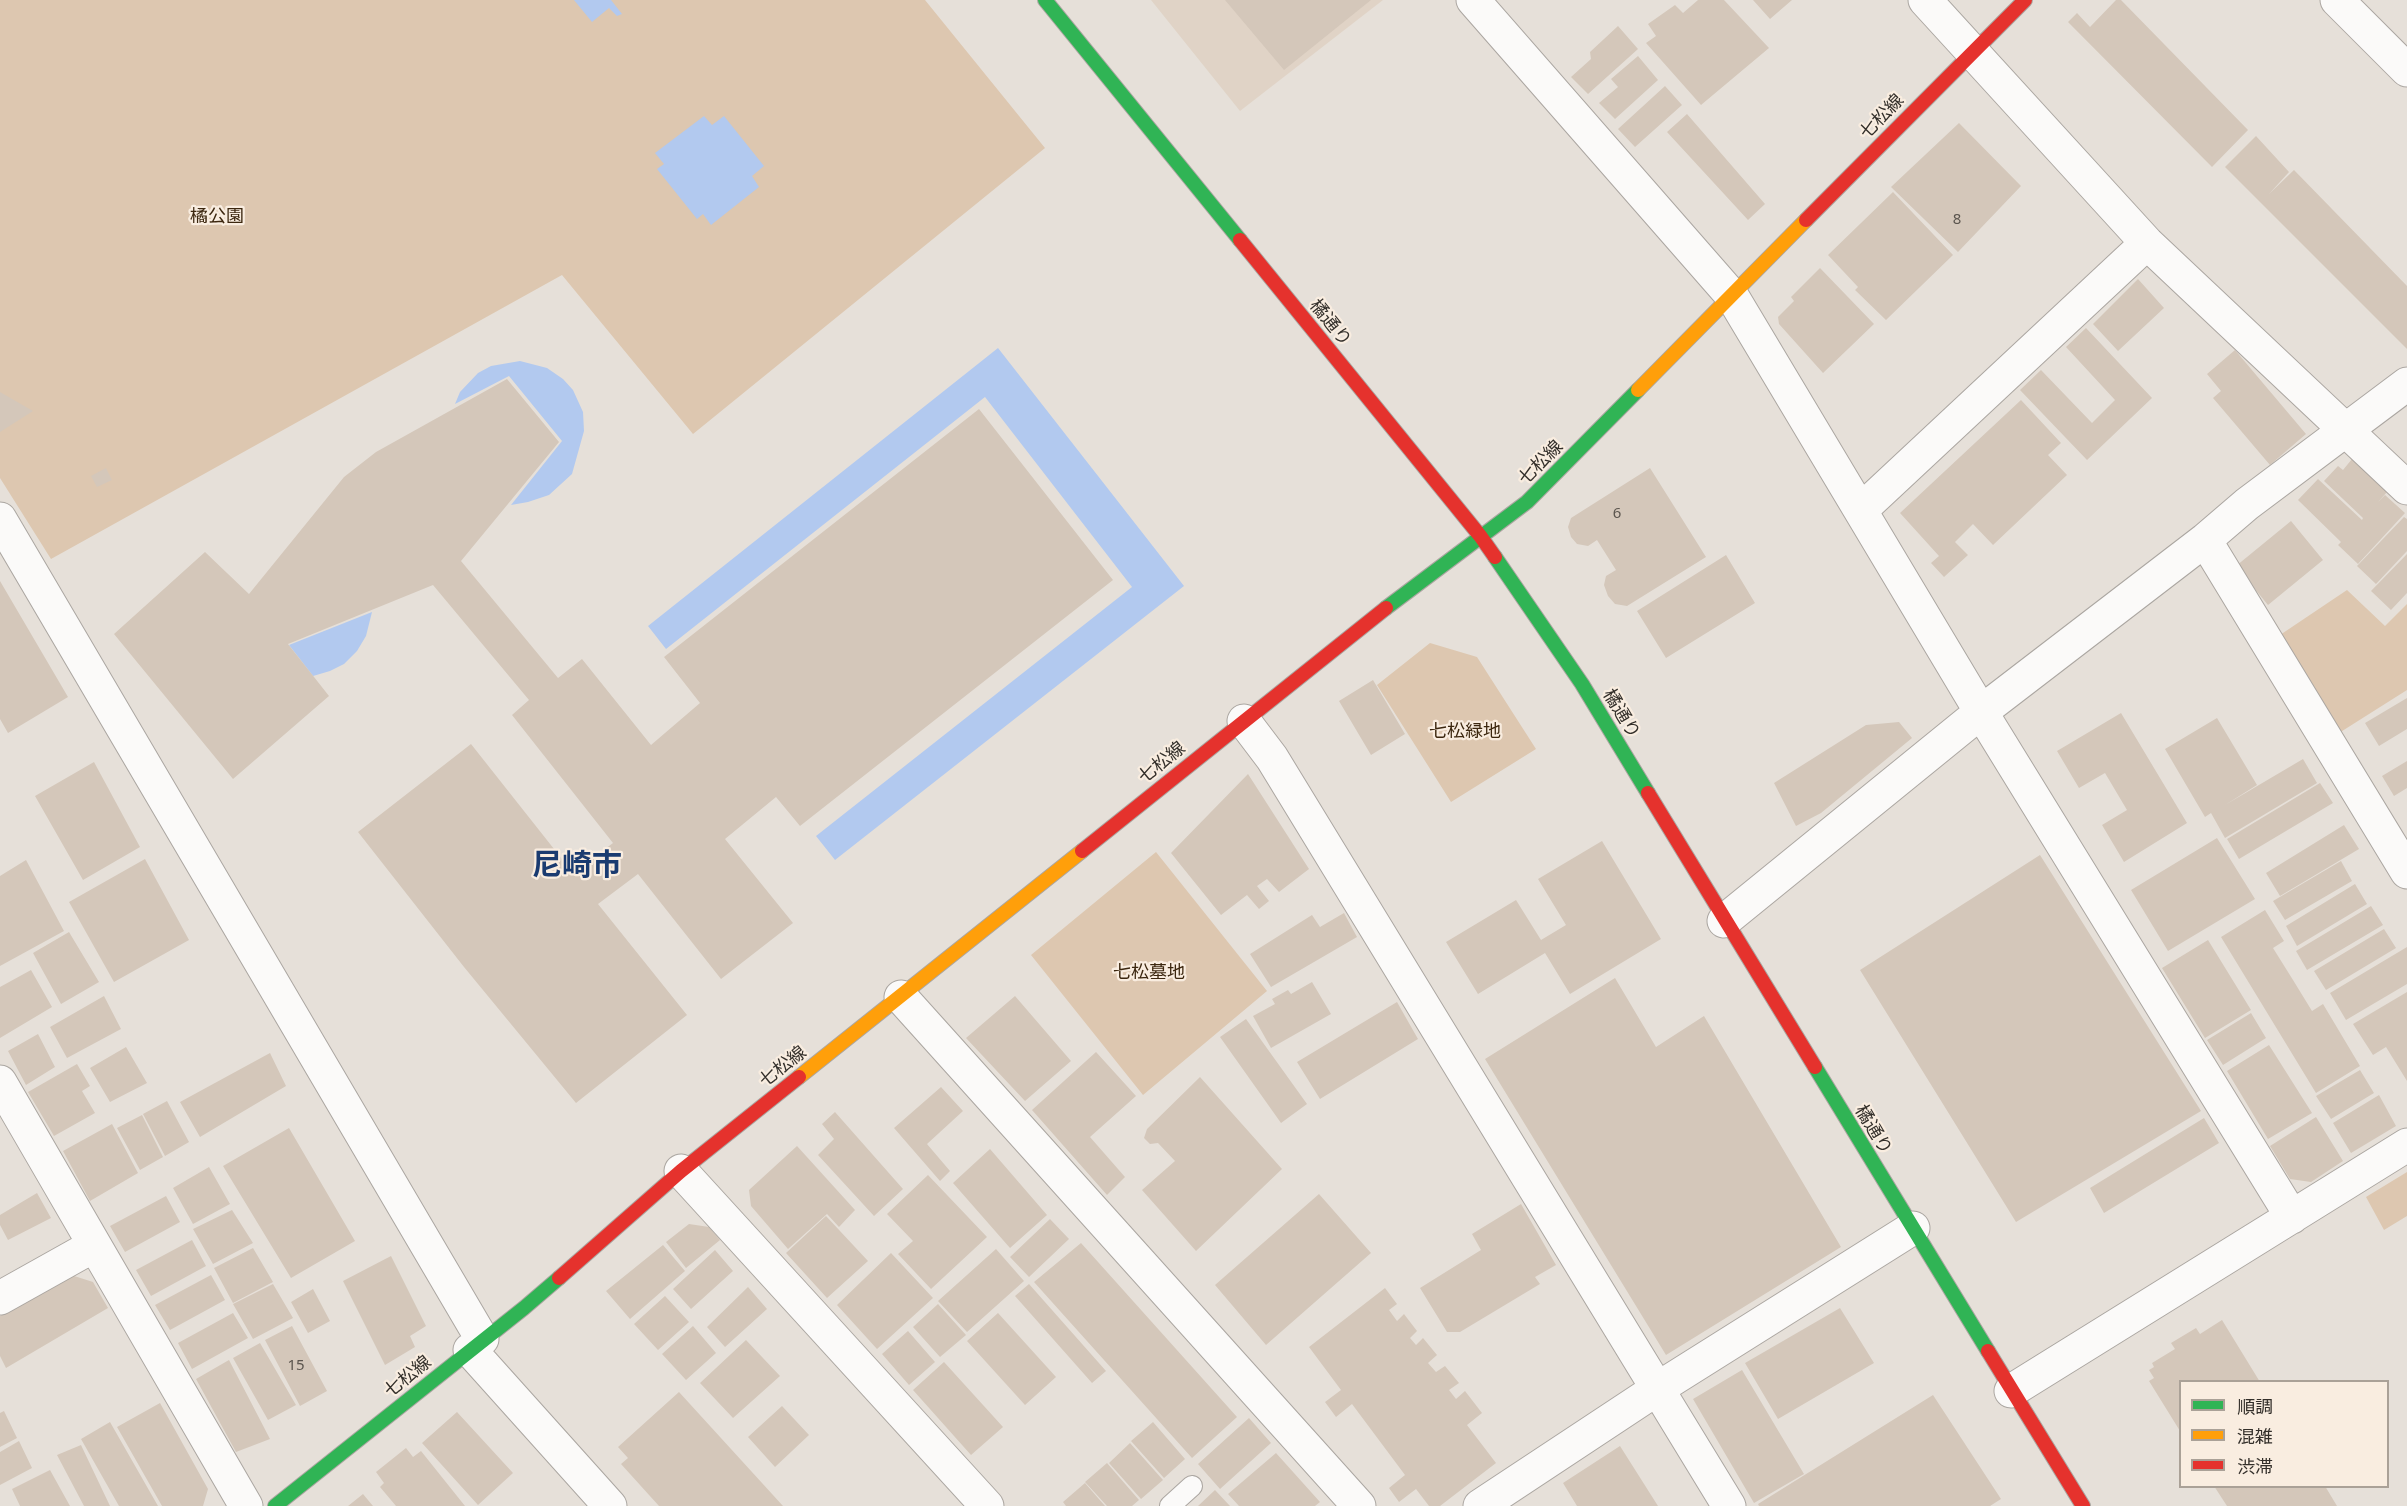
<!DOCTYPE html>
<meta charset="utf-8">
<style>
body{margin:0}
#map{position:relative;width:2407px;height:1506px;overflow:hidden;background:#e6e0d9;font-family:"Noto Sans","Noto Sans JP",sans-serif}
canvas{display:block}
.legend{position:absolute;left:2179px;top:1380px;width:210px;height:108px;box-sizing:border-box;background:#f9ede0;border:2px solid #aaa197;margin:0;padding:8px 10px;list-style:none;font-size:18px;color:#332f2a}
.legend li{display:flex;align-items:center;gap:12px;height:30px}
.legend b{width:30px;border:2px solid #aaa197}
</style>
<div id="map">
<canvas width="2407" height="1506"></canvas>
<ul class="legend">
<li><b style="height:8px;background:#30b455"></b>順調</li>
<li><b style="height:8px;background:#ff9f0a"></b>混雑</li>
<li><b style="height:8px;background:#e5322d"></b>渋滞</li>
</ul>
</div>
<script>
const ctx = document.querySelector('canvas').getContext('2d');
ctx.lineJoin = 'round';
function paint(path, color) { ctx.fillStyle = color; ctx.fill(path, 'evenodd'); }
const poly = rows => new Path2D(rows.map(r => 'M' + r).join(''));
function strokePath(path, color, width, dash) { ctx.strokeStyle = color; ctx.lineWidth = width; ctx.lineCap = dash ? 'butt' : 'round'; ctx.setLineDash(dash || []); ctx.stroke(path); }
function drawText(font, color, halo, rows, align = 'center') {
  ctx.font = font + ' "Noto Sans","Noto Sans JP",sans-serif'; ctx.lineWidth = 4.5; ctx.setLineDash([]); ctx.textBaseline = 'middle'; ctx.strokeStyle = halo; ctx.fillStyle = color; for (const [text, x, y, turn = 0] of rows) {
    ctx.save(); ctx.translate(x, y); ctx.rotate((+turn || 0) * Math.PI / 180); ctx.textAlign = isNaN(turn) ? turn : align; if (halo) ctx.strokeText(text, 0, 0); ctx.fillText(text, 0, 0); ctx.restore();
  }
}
const built = poly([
 [1151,0,1383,0,1240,111]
]);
const green = poly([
 [0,0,925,0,1045,148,693,434,562,275,51,559,0,478],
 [2347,590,2385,626,2407,604,2407,690,2339,733,2280,635],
 [1430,643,1477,657,1536,749,1451,802,1377,685],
 [1156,852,1267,991,1143,1095,1031,955],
 [2407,1172,2407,1216,2384,1230,2366,1197]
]);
const water = poly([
 [574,0,611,0,622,14,617,16,609,8,592,22],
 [704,116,712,125,724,116,764,166,752,176,759,187,711,225,703,214,697,219,657,169,664,164,655,153],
 [998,348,1184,586,835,860,816,836,1132,587,985,397,666,649,648,626],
 [520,361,547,368,563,379,573,390,583,412,584,431,572,474,549,495,528,502,511,505,562,441,509,376,455,404,460,392,478,373,491,366],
 [372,612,366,636,357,651,344,664,330,671,313,676,289,645]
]);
const building = poly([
 [1225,0,1371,0,1284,70],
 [1698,0,1724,0,1769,48,1701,105,1646,43,1656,36,1648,24,1675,5,1683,13],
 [1753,0,1792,0,1770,19],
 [2116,0,2121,0,2248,130,2212,167,2068,22,2077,13,2090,27],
 [1618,26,1638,49,1588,94,1571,77,1591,59,1590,52],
 [1638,56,1658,80,1615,119,1599,103,1618,87,1611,79],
 [1665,86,1682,105,1635,147,1618,129],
 [1687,114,1765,204,1748,220,1667,132],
 [1959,123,2021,186,1958,252,1891,187],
 [2256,136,2289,172,2269,194,2294,170,2407,286,2407,349,2225,167],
 [1893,192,1953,255,1886,320,1855,290,1858,287,1828,255],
 [1820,268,1874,324,1823,373,1779,324,1778,317,1794,301,1791,297],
 [2138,279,2164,308,2118,351,2093,324],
 [2086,328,2152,398,2087,460,2020,390,2041,370,2092,423,2115,400,2066,347],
 [2235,350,2306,434,2270,465,2213,398,2221,391,2207,374],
 [507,379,559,442,461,561,558,678,582,659,651,745,700,703,664,657,979,409,1113,580,800,826,776,797,725,839,793,923,721,979,638,874,598,904,687,1015,576,1103,464,967,358,832,471,744,573,873,613,843,512,715,529,700,433,585,288,644,329,696,233,779,114,634,205,552,249,594,344,477,376,452],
 [0,392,33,411,0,432],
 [2021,400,2061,443,2048,455,2067,475,1993,545,1973,524,1955,542,1968,555,1944,577,1931,563,1939,556,1900,513],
 [2352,459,2387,492,2378,502,2385,495,2405,513,2358,564,2338,545,2341,542,2298,500,2318,479,2362,520,2363,518,2324,481,2338,466,2343,470],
 [106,468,112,480,97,487,91,476],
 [1650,468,1706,557,1627,606,1615,604,1608,596,1604,585,1606,576,1616,570,1597,540,1588,546,1577,544,1571,537,1568,527,1571,518],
 [2404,517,2407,519,2407,551,2376,584,2357,566],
 [2291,521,2323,560,2268,605,2236,566],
 [2407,554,2407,593,2391,610,2371,591],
 [1726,555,1755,603,1666,658,1637,611],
 [0,581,68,697,8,733,0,719],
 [1373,680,1405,734,1371,755,1339,701],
 [2407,698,2407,729,2379,746,2365,723],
 [2121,713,2187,823,2124,862,2102,825,2127,810,2105,773,2079,788,2057,751],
 [2217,718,2257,785,2225,805,2303,759,2317,783,2225,838,2211,813,2205,817,2165,749],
 [1899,722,1912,738,1821,813,1796,826,1774,783,1866,725],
 [2407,761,2407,788,2394,796,2382,776],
 [94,762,140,847,83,880,35,796],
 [1248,774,1309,869,1279,892,1267,879,1257,886,1269,901,1259,909,1247,895,1221,915,1171,853],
 [2320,783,2333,803,2239,859,2227,839],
 [2344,825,2359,849,2280,896,2266,873],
 [2217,838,2255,899,2168,951,2131,890],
 [1602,841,1661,939,1570,994,1545,953,1478,994,1446,942,1516,900,1541,940,1566,925,1538,879],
 [2040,855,2201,1111,2016,1222,1860,970],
 [145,859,189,940,114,982,69,902],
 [26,860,64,931,0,966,0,876],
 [2341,861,2352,881,2285,920,2273,901],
 [2355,884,2367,904,2297,946,2286,926],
 [2371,906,2383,925,2307,970,2296,951],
 [2265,910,2284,941,2273,948,2293,980,2312,1011,2323,1004,2360,1066,2316,1093,2221,937],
 [1344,913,1357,937,1271,987,1250,954,1312,915,1320,927],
 [2384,929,2396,948,2326,990,2314,971],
 [69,932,99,982,61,1004,33,953],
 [2208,940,2251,1010,2205,1038,2162,968],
 [2407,947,2407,984,2346,1020,2330,993],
 [31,970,52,1007,0,1038,0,987],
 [1615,978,1656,1047,1704,1016,1841,1247,1666,1355,1485,1059],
 [1312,982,1331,1014,1271,1048,1253,1016,1275,1004,1272,999,1288,990,1291,994],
 [2407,992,2407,1081,2386,1047,2373,1055,2353,1024],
 [104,996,121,1029,67,1058,50,1027],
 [1015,996,1071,1061,1025,1101,966,1038],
 [1397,1002,1418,1039,1320,1099,1297,1062],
 [2251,1013,2266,1038,2223,1065,2207,1040],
 [1246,1019,1307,1104,1281,1123,1220,1037],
 [38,1034,55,1067,26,1085,8,1051],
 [2269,1045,2312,1113,2268,1139,2227,1071],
 [126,1047,147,1083,110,1102,90,1068],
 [1096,1052,1136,1096,1090,1137,1125,1177,1107,1195,1032,1110],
 [270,1053,286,1086,200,1137,180,1102],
 [77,1064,90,1086,82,1091,95,1113,54,1136,28,1092],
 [2360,1070,2374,1093,2331,1119,2316,1096],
 [1200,1077,1282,1169,1196,1251,1142,1190,1175,1161,1158,1143,1150,1144,1144,1138,1147,1129],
 [941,1087,963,1111,927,1144,950,1171,940,1181,894,1128],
 [2379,1095,2396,1126,2351,1153,2333,1123],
 [167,1101,189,1142,165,1156,143,1114],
 [835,1112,903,1189,874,1216,818,1155,834,1139,822,1124],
 [142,1115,163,1157,140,1170,117,1128],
 [2316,1117,2343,1161,2311,1182,2290,1179,2270,1146],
 [2204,1118,2219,1143,2104,1213,2090,1188],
 [112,1124,138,1173,90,1201,63,1151],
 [289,1128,355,1241,291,1278,223,1166],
 [797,1146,855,1210,839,1227,827,1214,788,1249,751,1206,749,1190],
 [990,1149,1047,1215,1010,1248,953,1183],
 [209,1167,230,1204,193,1224,173,1188],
 [928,1175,987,1237,931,1289,898,1254,913,1241,887,1214],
 [37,1193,51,1218,8,1240,0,1225,0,1215],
 [1319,1194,1371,1253,1266,1345,1215,1285],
 [166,1196,180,1222,125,1252,110,1226],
 [1521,1204,1556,1265,1535,1277,1540,1284,1460,1332,1447,1332,1420,1288,1481,1250,1472,1234],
 [232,1210,253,1243,213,1264,193,1229],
 [826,1216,868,1261,827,1298,786,1253],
 [1050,1219,1069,1239,1029,1277,1010,1257],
 [689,1224,709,1227,720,1240,686,1268,666,1242],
 [192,1240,206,1266,151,1296,136,1270],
 [1081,1243,1237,1417,1192,1458,1034,1282],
 [663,1245,685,1271,630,1319,606,1291],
 [253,1248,273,1282,233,1303,214,1268],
 [996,1249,1024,1281,967,1332,938,1301],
 [715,1250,733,1271,691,1309,673,1289],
 [891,1253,933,1298,877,1349,837,1305],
 [391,1256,426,1326,410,1336,415,1347,385,1365,343,1281],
 [71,1275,93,1282,108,1308,6,1368,0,1356,0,1316],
 [211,1275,225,1300,170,1330,155,1305],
 [273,1284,293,1318,253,1339,233,1304],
 [1029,1284,1106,1371,1092,1383,1015,1296],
 [748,1287,767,1309,725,1347,707,1327],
 [1385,1288,1397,1304,1389,1310,1397,1321,1404,1314,1417,1331,1410,1338,1416,1345,1423,1338,1437,1355,1428,1363,1436,1372,1445,1366,1459,1383,1449,1390,1456,1399,1465,1391,1482,1413,1467,1425,1496,1463,1440,1506,1429,1506,1416,1489,1399,1502,1389,1488,1405,1475,1352,1404,1336,1417,1325,1402,1341,1390,1309,1347],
 [313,1289,330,1321,308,1333,291,1302],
 [665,1296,689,1322,658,1350,634,1324],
 [938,1304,966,1335,940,1357,913,1327],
 [1840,1308,1874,1363,1778,1419,1745,1363],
 [233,1313,248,1338,192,1369,178,1343],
 [998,1313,1056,1377,1025,1405,967,1341],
 [2222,1320,2260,1382,2180,1382,2180,1431,2149,1381,2154,1378,2149,1370,2154,1367,2152,1363,2175,1349,2171,1343,2196,1328,2200,1334],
 [292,1326,327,1391,300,1406,265,1340],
 [693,1326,716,1353,686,1380,662,1354],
 [908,1331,935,1362,909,1385,882,1354],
 [746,1340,780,1376,733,1418,700,1383],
 [260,1343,296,1405,268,1420,233,1358],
 [229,1360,270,1439,236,1452,196,1379],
 [944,1362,1003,1427,971,1455,913,1390],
 [1742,1370,1804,1474,1754,1503,1693,1399],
 [679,1392,783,1506,659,1506,621,1464,628,1458,618,1447],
 [1933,1395,2001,1499,1990,1506,1759,1506,1758,1504],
 [160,1403,208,1489,203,1506,162,1506,117,1427],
 [782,1406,809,1435,775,1467,748,1437],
 [4,1411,17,1438,0,1447,0,1413],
 [457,1412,513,1473,478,1505,422,1443],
 [1249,1418,1271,1443,1220,1489,1198,1464],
 [110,1422,158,1506,119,1506,81,1439],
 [1153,1422,1185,1459,1164,1478,1131,1441],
 [19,1441,32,1468,0,1485,0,1452],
 [1130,1443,1163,1480,1141,1499,1109,1463],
 [81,1445,110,1506,84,1506,57,1455],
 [1620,1446,1658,1506,1577,1506,1563,1483],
 [406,1448,413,1457,421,1451,465,1506,396,1506,380,1487,384,1483,376,1472],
 [1276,1453,1320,1502,1315,1506,1239,1506,1228,1494],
 [1107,1463,1139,1500,1132,1506,1107,1506,1085,1482],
 [50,1470,70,1506,20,1506,12,1489],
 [1085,1483,1105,1506,1066,1506,1063,1502],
 [2214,1486,2325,1486,2337,1506,2227,1506],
 [1215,1490,1230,1506,1198,1506],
 [363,1494,373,1506,348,1506]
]);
const lane = poly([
 [1170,1506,1192,1486]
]);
const street = poly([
 [1473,0,1732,296,1981,712,2292,1217],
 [1925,0,2147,243,2407,488],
 [2337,0,2407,70],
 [1861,510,2147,243],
 [0,519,482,1339],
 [2205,540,2407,872],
 [1244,721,1272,758,1729,1506],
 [1724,921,1981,712,2205,540,2247,504,2407,384],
 [901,997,1359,1506],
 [0,1082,246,1506],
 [681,1171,987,1506],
 [0,1298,93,1246],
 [470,1350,610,1506],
 [2011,1391,2407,1145],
 [1480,1506,1657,1389,1913,1228]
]);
const fast = poly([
 [1045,0,1240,240],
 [1495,557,1582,684,1648,793],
 [1386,608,1527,502,1638,390],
 [1815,1067,1988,1351],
 [275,1506,524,1308,559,1278]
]);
const slow = poly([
 [1638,390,1806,220],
 [799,1077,1082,851]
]);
const jam = poly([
 [1806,220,2025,0],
 [1240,240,1481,537,1495,557],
 [1648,793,1815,1067],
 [1082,851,1386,608],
 [559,1278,681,1171,799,1077],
 [1988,1351,2083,1506]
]);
const numberNames = [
 ["8",1957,220],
 ["6",1617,514],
 ["15",296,1366]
];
const streetNames = [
 ["七松線",1882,117,-46],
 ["橘通り",1330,323,51],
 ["七松線",1541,463,-45],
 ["橘通り",1621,714,59],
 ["七松線",1162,763,-39],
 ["七松線",783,1067,-38],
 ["橘通り",1873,1130,59],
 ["七松線",408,1377,-39]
];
const parkNames = [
 ["橘公園",217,217],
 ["七松緑地",1465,732],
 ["七松墓地",1149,973]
];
const townNames = [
 ["尼崎市",577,866]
];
paint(built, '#e0d3c6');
paint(green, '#ddc7b0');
paint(water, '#b2c9ef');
paint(building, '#d4c7ba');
strokePath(lane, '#aba6a1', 22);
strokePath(street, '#aba6a1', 35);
strokePath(fast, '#aba6a1', 16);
strokePath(slow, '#aba6a1', 16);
strokePath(jam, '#aba6a1', 16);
strokePath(lane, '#fbfaf9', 20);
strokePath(street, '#fbfaf9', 33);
strokePath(fast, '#30b455', 14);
strokePath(slow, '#ff9f0a', 14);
strokePath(jam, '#e5322d', 14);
drawText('15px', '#5b554e', null, numberNames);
drawText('18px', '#332f2a', '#f9ede0', streetNames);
drawText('18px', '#3c270f', '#f9ede0', parkNames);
drawText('bold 30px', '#1a3b70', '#f9ede0', townNames);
</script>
